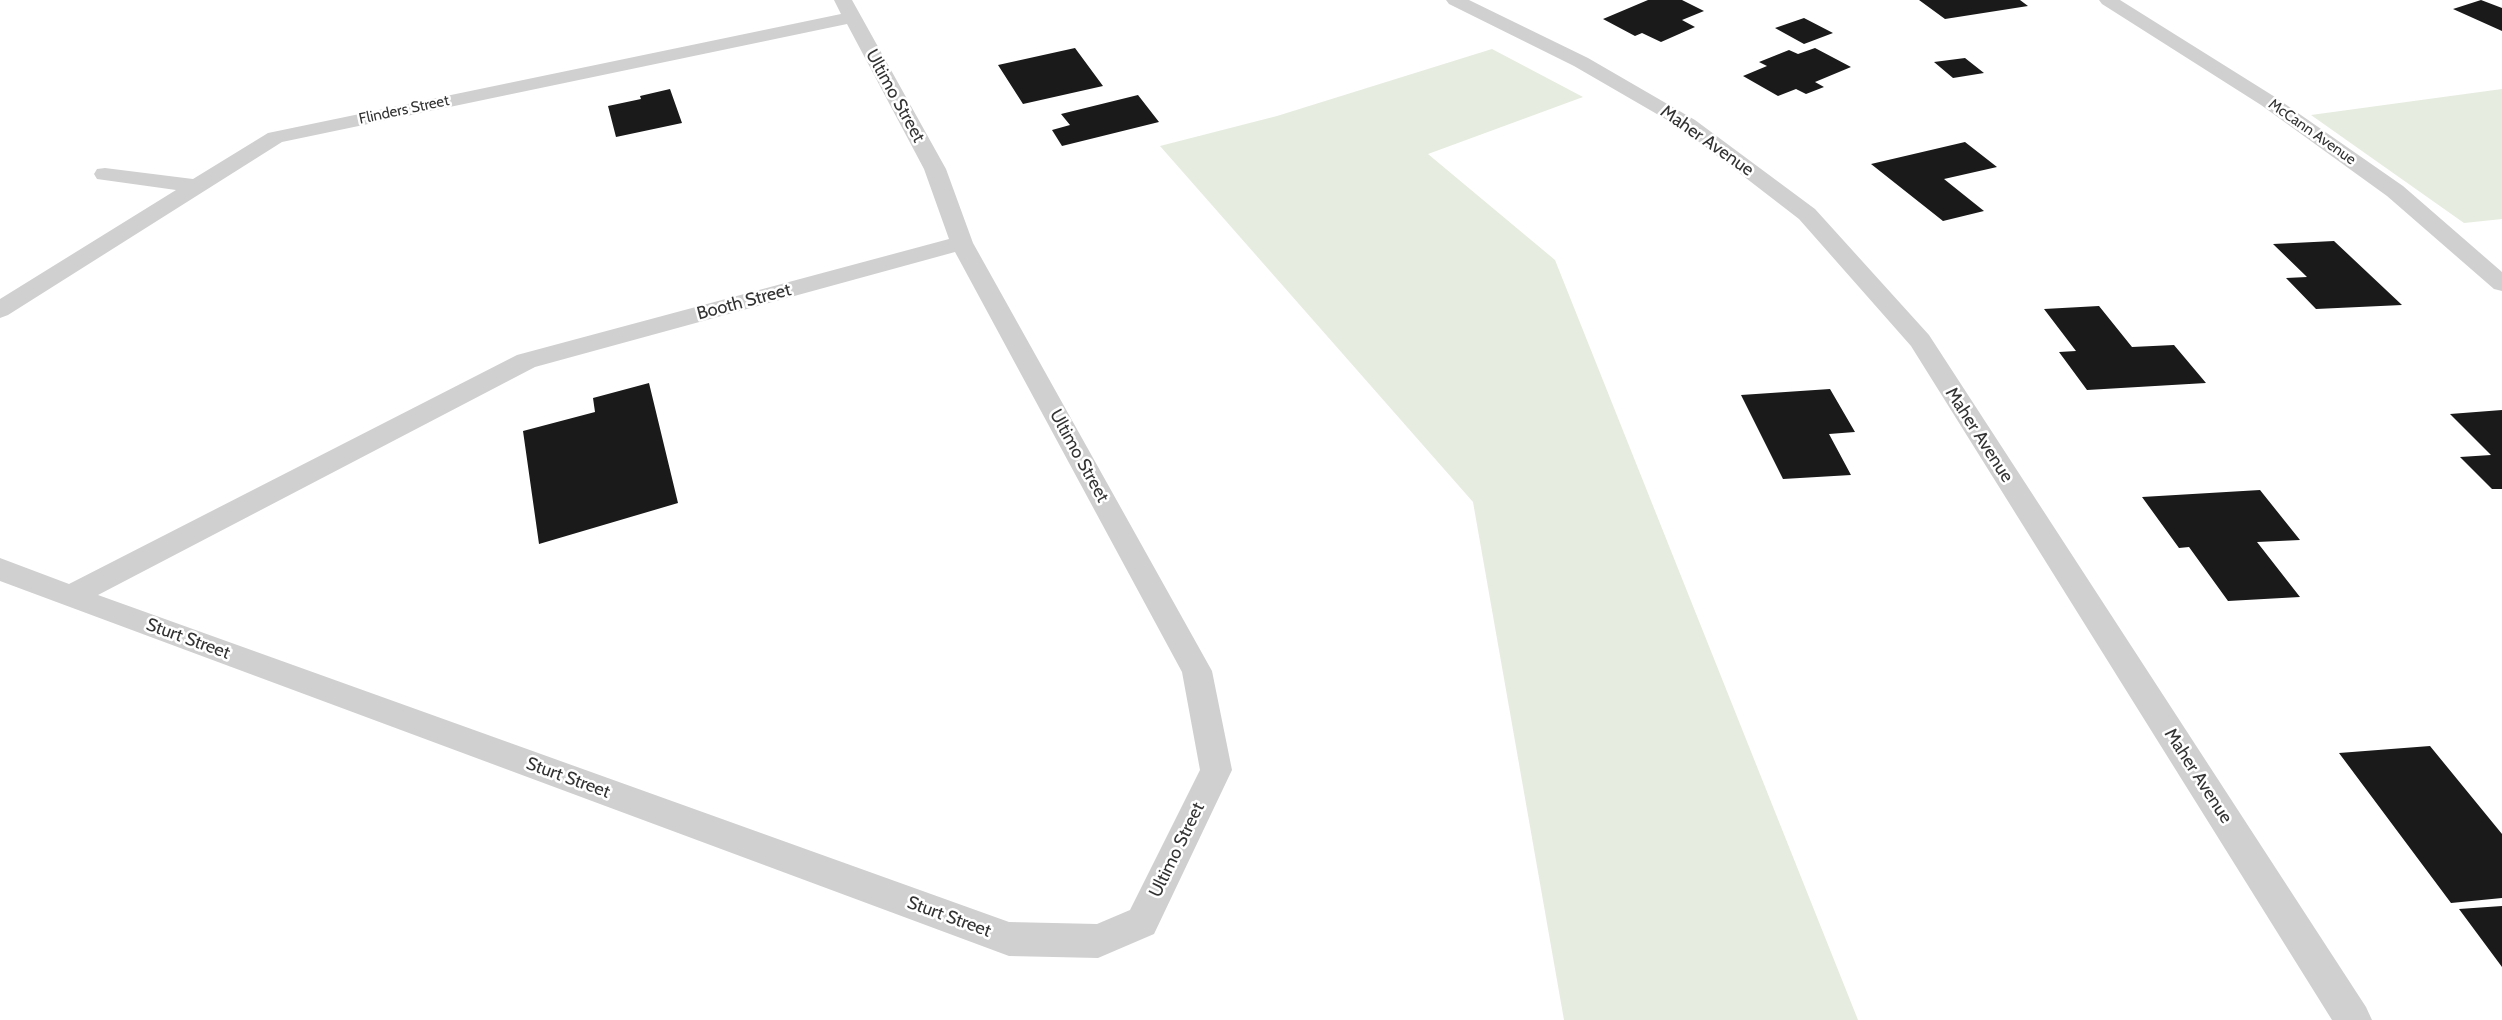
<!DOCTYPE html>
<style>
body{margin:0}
canvas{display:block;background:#fff}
</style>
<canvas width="2502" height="1020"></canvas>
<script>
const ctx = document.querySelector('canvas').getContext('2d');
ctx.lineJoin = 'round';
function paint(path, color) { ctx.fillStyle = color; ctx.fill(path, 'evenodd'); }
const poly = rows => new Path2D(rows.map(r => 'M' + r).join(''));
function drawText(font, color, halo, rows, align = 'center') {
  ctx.font = font + ' Cabin,sans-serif'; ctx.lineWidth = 5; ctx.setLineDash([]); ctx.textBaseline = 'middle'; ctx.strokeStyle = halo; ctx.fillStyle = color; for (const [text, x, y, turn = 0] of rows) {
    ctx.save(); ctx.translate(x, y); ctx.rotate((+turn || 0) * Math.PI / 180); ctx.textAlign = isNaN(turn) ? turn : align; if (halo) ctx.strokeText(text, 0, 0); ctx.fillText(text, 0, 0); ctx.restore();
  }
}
const green = poly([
 [1492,49,1583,97,1428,154,1555,260,1858,1020,1564,1020,1473,502,1160,146,1277,116],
 [2502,89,2502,219,2464,223,2311,115]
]);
const building = poly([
 [1648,0,1682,0,1704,11,1682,20,1695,27,1661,42,1642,33,1635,36,1603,19],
 [1919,0,2020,0,2028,6,1945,19],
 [2481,0,2502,8,2502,31,2453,9],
 [1804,18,1833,33,1804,44,1775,28],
 [1075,48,1103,86,1023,104,998,65],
 [1815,48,1851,67,1815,82,1824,87,1806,94,1796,89,1778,96,1743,76,1767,66,1759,62,1789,50,1798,54],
 [1965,58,1984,73,1953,78,1934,62],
 [670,89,682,123,616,137,608,106,641,99,640,96],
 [1138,95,1159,122,1062,146,1052,130,1070,125,1061,114],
 [1965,142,1997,167,1944,179,1984,211,1943,221,1871,164],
 [2334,241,2402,305,2316,309,2286,278,2307,277,2273,244],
 [2099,306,2132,347,2174,345,2206,383,2087,390,2059,352,2076,351,2044,309],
 [649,383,678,503,539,544,523,431,595,412,593,398],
 [1830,389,1855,432,1829,434,1851,475,1783,479,1741,395],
 [2502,410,2502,489,2492,489,2460,457,2491,455,2450,414],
 [2260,490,2300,540,2257,542,2300,597,2228,601,2189,547,2179,548,2142,497],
 [2430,746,2502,834,2502,898,2451,903,2339,753],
 [2502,906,2502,967,2459,909]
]);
const minor = poly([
 [834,0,852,0,946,169,973,243,1212,671,1232,770,1154,934,1098,958,1009,956,0,581,0,558,69,584,517,355,949,239,924,169,847,24,282,142,8,315,0,318,0,299,176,190,97,179,94,174,97,169,105,168,193,179,268,133,841,14,834,0],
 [955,252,1182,672,1200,770,1130,910,1097,924,1009,922,98,595,535,367,955,252],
 [1446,0,1469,0,1588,58,1695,120,1815,209,1929,335,2366,1007,2372,1020,2332,1020,1911,346,1799,219,1681,128,1574,66,1449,4,1446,0],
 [2099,0,2120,0,2275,97,2403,186,2502,272,2502,291,2494,289,2387,196,2261,105,2102,4,2099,0]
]);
const farStreetnames = [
 ["Flinders Street",404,110,-12],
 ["McCann Avenue",2312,132,35]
];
const streetNames = [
 ["Ultimo Street",895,96,61],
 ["Maher Avenue",1707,141,35],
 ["Booth Street",744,302,-15],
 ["Maher Avenue",1979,435,57],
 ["Ultimo Street",1079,456,61],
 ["Sturt Street",188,639,20],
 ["Maher Avenue",2198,776,57],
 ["Sturt Street",568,778,20],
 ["Ultimo Street",1177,850,-64],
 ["Sturt Street",949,917,20]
];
paint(green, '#e6ecdf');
paint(building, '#1a1a1a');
paint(minor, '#d0d0d0');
drawText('15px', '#333', '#fff', farStreetnames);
drawText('18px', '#333', '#fff', streetNames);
</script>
